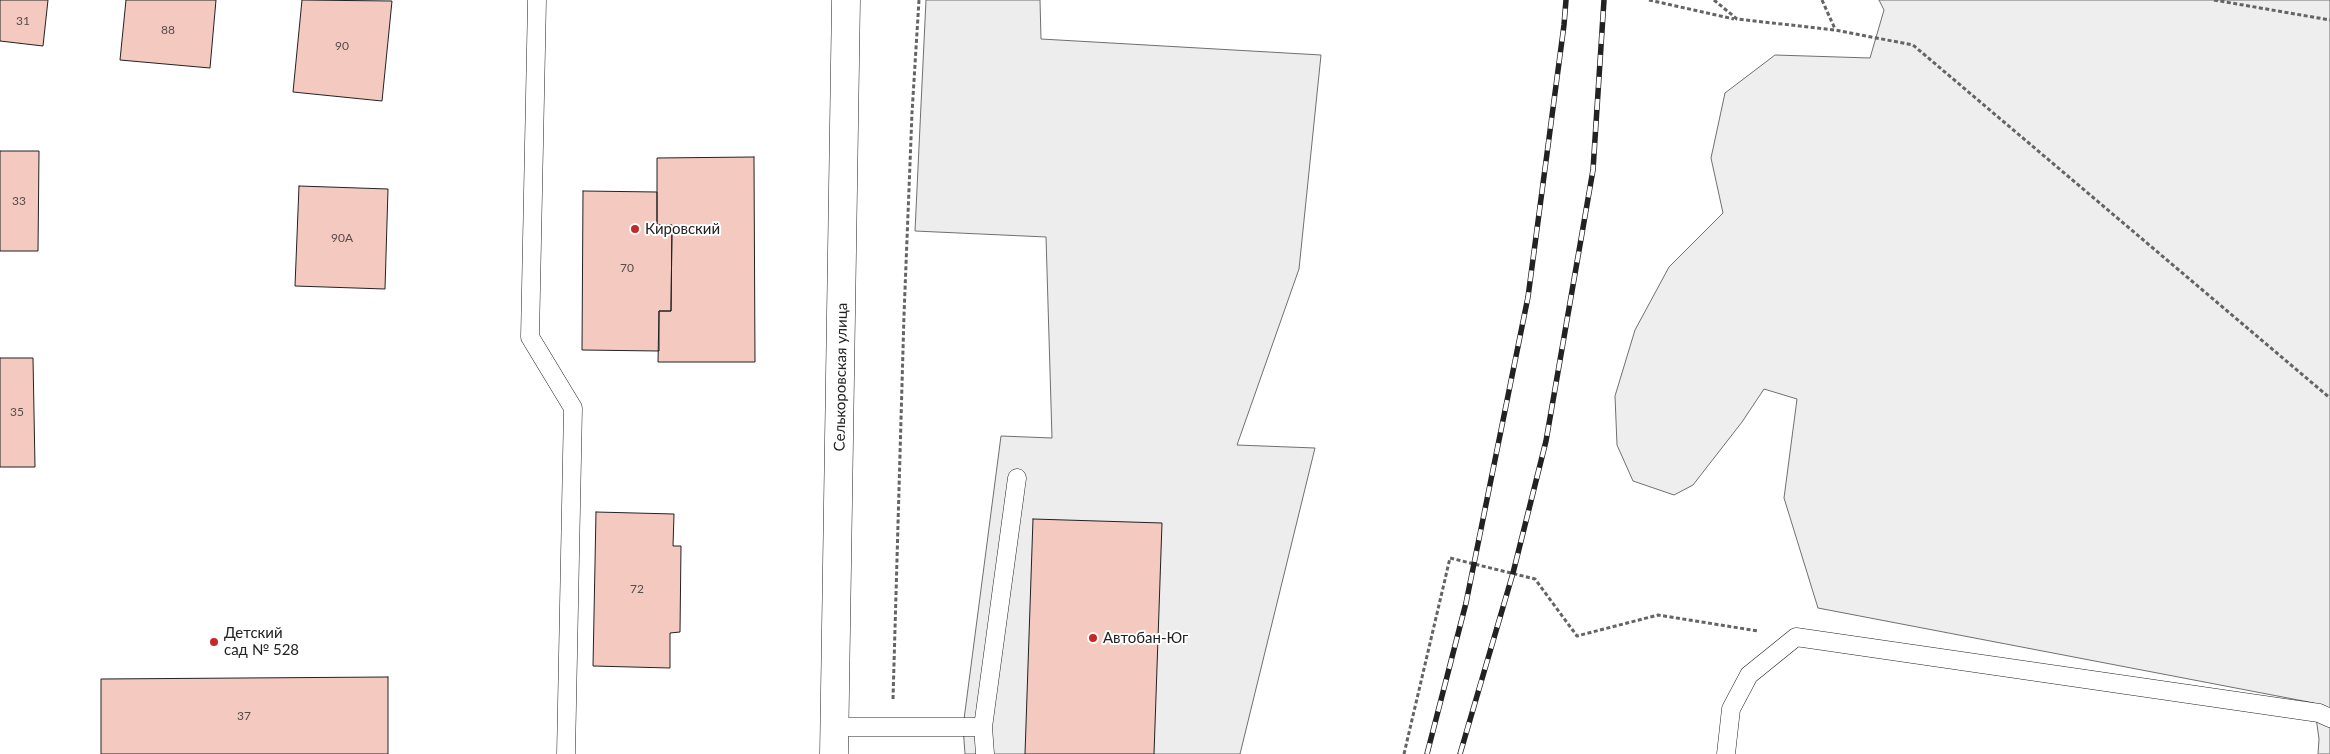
<!DOCTYPE html>
<meta charset="utf-8">
<style>
body{margin:0}
canvas{display:block;background:#fff}
</style>
<canvas width="2330" height="754"></canvas>
<script>
const ctx = document.querySelector('canvas').getContext('2d');
ctx.lineJoin = 'round';
function paint(path, color) { ctx.fillStyle = color; ctx.fill(path, 'evenodd'); }
const poly = rows => new Path2D(rows.map(r => 'M' + r).join(''));
function strokePath(path, color, width, dash) { ctx.strokeStyle = color; ctx.lineWidth = width; ctx.lineCap = dash ? 'butt' : 'round'; ctx.setLineDash(dash || []); ctx.stroke(path); }
function drawText(font, color, halo, rows, align = 'center') {
  ctx.font = font + ' Lato,sans-serif'; ctx.lineWidth = 4; ctx.setLineDash([]); ctx.textBaseline = 'middle'; ctx.strokeStyle = halo; ctx.fillStyle = color; for (const [text, x, y, turn = 0] of rows) {
    ctx.save(); ctx.translate(x, y); ctx.rotate((+turn || 0) * Math.PI / 180); ctx.textAlign = isNaN(turn) ? turn : align; if (halo) ctx.strokeText(text, 0, 0); ctx.fillText(text, 0, 0); ctx.restore();
  }
}
const green = poly([
 [1879,0,2330,0,2330,754,2318,754,2319,739,2314,703,1818,608,1784,498,1797,399,1764,389,1742,422,1693,485,1674,495,1633,481,1617,445,1615,396,1635,330,1669,267,1723,213,1711,158,1725,93,1775,55,1870,58,1884,10,1879,0]
]);
const parking = poly([
 [926,0,1040,0,1041,39,1321,55,1299,269,1237,445,1315,448,1240,754,965,754,963,727,1001,436,1052,438,1046,237,915,231,926,0]
]);
const building = poly([
 [0,0,48,0,43,46,0,41,0,0],
 [126,0,216,0,210,68,120,60,126,0],
 [302,0,392,1,382,101,293,92,302,0],
 [0,151,39,151,38,251,0,251,0,151],
 [754,157,755,362,658,362,659,311,671,311,672,225,657,225,657,158,754,157],
 [299,186,388,189,385,289,295,286,299,186],
 [583,191,657,192,657,225,672,225,671,311,659,311,659,351,582,350,583,191],
 [0,358,33,358,35,467,0,467,0,358],
 [596,512,674,514,673,546,681,546,680,632,670,633,670,668,593,666,596,512],
 [1033,519,1162,523,1154,754,1025,754,1033,519],
 [388,677,388,754,101,754,101,679,388,677]
]);
const path = poly([
 [1649,0,1734,19],
 [1714,0,1737,19,1835,30,1913,45,2330,398],
 [1822,0,1835,29],
 [2214,0,2330,20],
 [893,699,904,315,912,113,919,0],
 [1404,754,1450,558,1535,579,1577,636,1658,615,1758,631]
]);
const service = poly([
 [537,0,530,337,573,408,566,754],
 [835,727,983,727],
 [985,754,983,727,1017,478],
 [1726,754,1731,709,1749,675,1796,637,2319,713,2330,718]
]);
const primary = poly([
 [834,754,846,0]
]);
const rail = poly([
 [1427,754,1466,603,1528,297,1564,25,1566,0],
 [1460,754,1513,573,1546,441,1593,170,1604,0]
]);
const markers = [
 [635,229,5,"#c62828"],
 [1093,638,5,"#c62828"],
 [214,642,5,"#c62828"]
];
const numberNames = [
 ["31",23,21],
 ["88",168,30],
 ["90",342,46],
 ["33",19,201],
 ["90А",342,238],
 ["70",627,268],
 ["35",17,412],
 ["72",637,589],
 ["37",244,716]
];
const poiNames = [
 ["Кировский",645,229],
 ["Детский",224,633],
 ["сад № 528",224,650],
 ["Автобан-Юг",1103,638]
];
const streetNames = [
 ["Селькоровская улица",841,377,-89]
];
paint(green, '#eee');
strokePath(green, '#6f6f6f', 1);
paint(parking, '#ededed');
strokePath(parking, '#6f6f6f', 1);
paint(building, '#f3c9c0');
strokePath(building, '#222', 1);
strokePath(service, '#222', 19);
strokePath(primary, '#222', 29);
strokePath(path, '#646464', 3, [4, 2.5]);
strokePath(service, '#fff', 18);
strokePath(primary, '#fff', 28);
strokePath(rail, '#222', 5.5);
strokePath(rail, '#fff', 4, [11]);
for (const [x, y, r, color] of markers) { const dot = new Path2D(); dot.arc(x, y, r, 0, 2 * Math.PI); ctx.fillStyle = color; ctx.fill(dot); strokePath(dot, '#fff', 2); }
drawText('12px', '#564c4a', null, numberNames);
drawText('15px', '#222', '#fff', poiNames, 'left');
drawText('15px', '#222', '#fff', streetNames);
</script>
